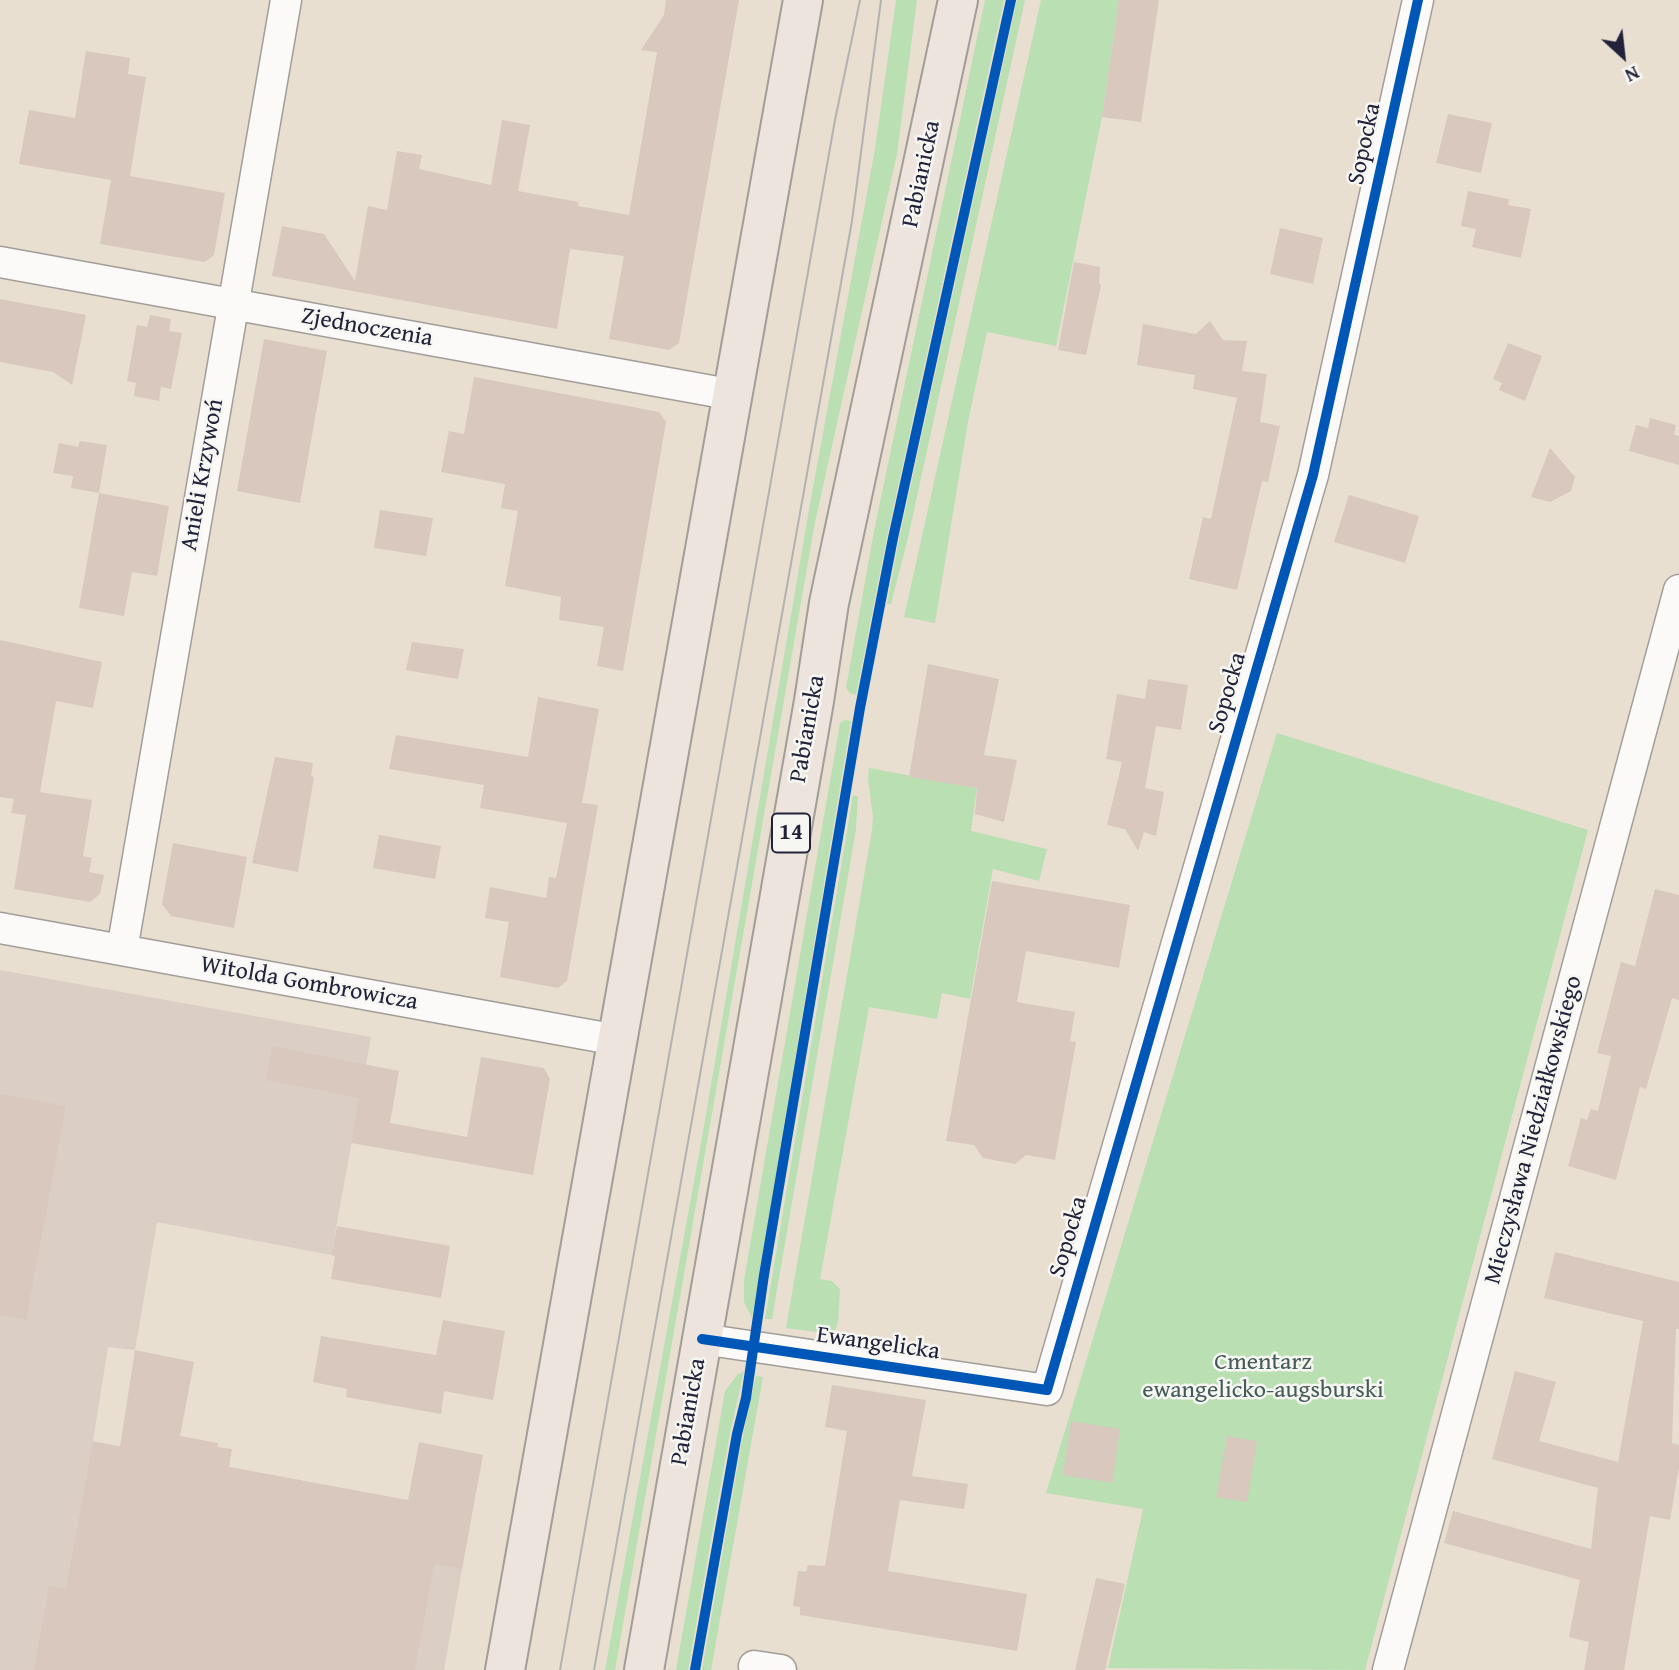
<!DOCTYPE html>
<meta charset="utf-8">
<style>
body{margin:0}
#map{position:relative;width:1679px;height:1670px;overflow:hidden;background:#e8dfd1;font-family:"Gentium Book Plus",serif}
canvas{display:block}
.north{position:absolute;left:1588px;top:21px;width:70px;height:70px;-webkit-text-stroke:5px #f6f6f2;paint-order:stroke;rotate:153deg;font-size:19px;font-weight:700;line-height:28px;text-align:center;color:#22223b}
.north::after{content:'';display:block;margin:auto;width:24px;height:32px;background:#22223b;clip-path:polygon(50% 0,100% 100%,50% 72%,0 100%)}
</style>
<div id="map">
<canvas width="1679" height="1670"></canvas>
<div class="north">N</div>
</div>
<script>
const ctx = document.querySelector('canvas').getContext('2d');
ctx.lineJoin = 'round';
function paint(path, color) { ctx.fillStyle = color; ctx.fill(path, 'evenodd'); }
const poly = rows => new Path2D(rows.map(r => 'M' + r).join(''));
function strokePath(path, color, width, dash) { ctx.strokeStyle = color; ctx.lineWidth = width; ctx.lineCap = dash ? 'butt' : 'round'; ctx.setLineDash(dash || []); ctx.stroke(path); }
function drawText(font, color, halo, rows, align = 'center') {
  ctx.font = font + ' "Gentium Book Plus",serif'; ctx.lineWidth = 5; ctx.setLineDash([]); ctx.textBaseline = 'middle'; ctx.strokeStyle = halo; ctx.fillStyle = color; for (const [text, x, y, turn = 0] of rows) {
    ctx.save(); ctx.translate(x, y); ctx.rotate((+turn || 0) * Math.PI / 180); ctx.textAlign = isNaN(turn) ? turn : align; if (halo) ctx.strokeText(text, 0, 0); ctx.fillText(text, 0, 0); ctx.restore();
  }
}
const industrial = poly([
 [0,970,371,1037,331,1255,157,1222,135,1350,108,1347,93,1441,472,1513,444,1670,0,1670]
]);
const green = poly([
 [896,0,917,0,897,154,815,522,615,1670,605,1670,703,1132,808,515,875,149],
 [985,0,1004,0,887,537,856,695,850,693,846,688,874,531],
 [1017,0,1025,0,908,538,891,604,887,604,899,539],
 [1041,0,1119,0,1102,117,1056,346,987,332,968,422,935,623,904,617],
 [845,720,851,721,752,1318,744,1302,744,1280,840,723],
 [1277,733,1588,830,1365,1670,1108,1668,1143,1509,1046,1493],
 [869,768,977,788,971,831,1047,849,1039,881,993,869,970,999,942,993,937,1019,869,1007,820,1279,832,1281,840,1289,838,1322,834,1334,786,1328,872,830,873,817,868,779],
 [853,795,858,797,856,829,772,1319,765,1319],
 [744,1371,730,1433,688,1670,676,1670,725,1391,737,1375],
 [756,1376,763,1377,711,1670,702,1670,743,1435]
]);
const building = poly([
 [666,0,739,0,679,343,669,350,609,339,624,256,570,249,557,329,272,276,282,226,324,234,355,281,368,206,387,210,397,151,422,155,419,169,491,185,502,120,530,125,518,191,579,202,578,206,629,215,657,52,641,50,664,15],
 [1119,0,1159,0,1141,122,1102,117],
 [86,51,130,58,128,74,146,77,130,176,225,193,214,255,205,262,100,244,111,180,19,164,29,110,75,118],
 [1448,114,1492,123,1481,173,1436,163],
 [1468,191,1509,199,1508,205,1531,209,1521,258,1472,247,1476,229,1461,226],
 [1280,228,1323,238,1313,284,1270,274],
 [1074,262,1100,267,1099,283,1101,285,1086,355,1058,350],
 [0,299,86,315,72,385,53,372,0,362],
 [150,315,171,319,169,331,182,333,171,389,161,387,159,401,134,396,136,383,127,381,137,325,147,327],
 [1210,321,1223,340,1247,341,1242,371,1267,374,1260,422,1280,426,1268,482,1262,481,1237,590,1189,579,1203,517,1211,519,1237,398,1193,389,1195,375,1137,365,1143,324,1196,334],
 [264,339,327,351,300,503,237,491],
 [1508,343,1542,356,1525,401,1499,390,1502,383,1493,379],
 [474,377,659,412,666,422,623,671,597,666,604,627,559,620,561,597,505,586,518,511,501,508,505,484,441,472,449,431,464,434],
 [1650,418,1676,425,1674,435,1679,436,1679,465,1629,451,1636,425,1648,428],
 [80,441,107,445,99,493,71,488,73,476,53,473,59,443,78,447],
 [1550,448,1575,477,1571,491,1550,502,1531,497],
 [99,493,169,506,157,576,132,572,124,616,79,608],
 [1349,495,1419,516,1405,563,1334,542],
 [380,510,433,518,426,556,374,548],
 [0,640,102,662,93,708,56,701,40,792,92,800,83,856,92,858,89,872,104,875,100,894,90,902,14,889,26,815,11,813,14,799,0,797],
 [412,642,464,649,458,679,406,670],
 [928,664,999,679,984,755,1017,760,1004,822,975,814,977,788,909,777],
 [1148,679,1188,685,1181,730,1156,726,1145,788,1164,792,1156,836,1144,832,1138,851,1125,829,1107,825,1122,762,1106,759,1117,694,1145,699],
 [538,697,599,709,582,803,598,805,567,981,558,988,500,977,509,922,485,918,490,887,546,898,549,877,556,878,567,823,480,808,484,785,389,769,396,735,528,757],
 [275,757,313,763,311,776,314,777,298,872,252,863],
 [379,835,441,846,435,879,373,868],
 [173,843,247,857,234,928,171,916,162,904],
 [992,881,1130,905,1119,968,1026,951,1017,1002,1075,1012,1070,1041,1076,1042,1055,1160,1026,1155,1015,1164,983,1158,974,1145,946,1141],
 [1655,889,1679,895,1679,1000,1672,998,1646,1089,1640,1087,1616,1180,1568,1166,1581,1118,1587,1120,1591,1109,1598,1111,1611,1056,1597,1053,1621,962,1635,966],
 [272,1046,399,1071,390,1123,467,1137,481,1057,544,1068,550,1079,533,1175,351,1143,359,1098,266,1080],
 [0,1094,66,1106,26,1320,0,1315],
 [337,1226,450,1246,441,1298,331,1279,335,1256,331,1255],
 [1555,1252,1679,1282,1679,1329,1676,1329,1672,1443,1679,1445,1679,1467,1670,1520,1650,1516,1624,1670,1584,1670,1589,1642,1569,1637,1580,1580,1444,1543,1453,1511,1591,1549,1598,1488,1492,1459,1515,1371,1556,1382,1539,1441,1618,1462,1643,1321,1544,1298],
 [443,1320,505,1331,493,1400,444,1391,441,1414,346,1397,347,1389,313,1382,321,1336,436,1355],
 [135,1350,194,1362,180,1436,218,1443,217,1447,232,1449,229,1467,408,1500,419,1442,483,1455,462,1569,434,1564,415,1670,34,1670,49,1586,66,1589,93,1442,120,1447],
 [832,1385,926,1400,912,1476,968,1484,964,1509,900,1500,888,1571,1027,1594,1017,1651,800,1615,800,1607,793,1606,798,1571,806,1572,808,1565,825,1566,847,1431,825,1427],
 [1071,1421,1120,1429,1112,1483,1063,1475],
 [1227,1436,1257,1441,1247,1502,1216,1497],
 [1096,1578,1125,1584,1105,1670,1075,1670]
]);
const minor = poly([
 [0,262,734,395],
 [0,928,617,1040],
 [122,950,286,0],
 [702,1339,1047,1390,1313,475,1418,0],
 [754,1666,781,1670],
 [1388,1670,1679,590]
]);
const primary = poly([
 [505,1670,803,0],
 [644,1670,814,701,829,603,958,0]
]);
const tram = poly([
 [560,1670,835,120,860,0],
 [594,1670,852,221,881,0]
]);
const cycleway = poly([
 [702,1339,1047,1390,1313,475,1418,0],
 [695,1670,737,1434,746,1398,764,1275,860,708,893,538,1011,0]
]);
const shields = [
 [791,833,38]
];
const shieldNames = [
 ["14",791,833]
];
const streetNames = [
 ["Sopocka",1365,144,-78],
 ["Pabianicka",922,174,-78],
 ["Zjednoczenia",367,328,10],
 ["Anieli Krzywoń",203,475,-80],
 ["Sopocka",1228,693,-74],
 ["Pabianicka",808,729,-80],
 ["Witolda Gombrowicza",309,984,10],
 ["Mieczysława Niedziałkowskiego",1534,1130,-75],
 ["Sopocka",1069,1237,-74],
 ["Ewangelicka",878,1344,8],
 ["Pabianicka",689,1412,-80]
];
const parkNames = [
 ["Cmentarz",1263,1363],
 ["ewangelicko-augsburski",1263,1391]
];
paint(industrial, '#dbcec5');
paint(green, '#badfb3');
paint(building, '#d8c8be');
strokePath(minor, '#a29d98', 33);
strokePath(primary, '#a29d98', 42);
strokePath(minor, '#fcfaf8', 30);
strokePath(primary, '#ede5dd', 38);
strokePath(tram, '#b3b2b3', 2);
strokePath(cycleway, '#0057b8', 10);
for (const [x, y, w] of shields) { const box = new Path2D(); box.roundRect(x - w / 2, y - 19.5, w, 39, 5); ctx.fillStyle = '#f6f6f2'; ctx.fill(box); strokePath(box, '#22223b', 2); }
drawText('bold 23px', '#22223b', null, shieldNames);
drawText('24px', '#22223b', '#f6f6f2', streetNames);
drawText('24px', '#445b58', '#f6f6f2', parkNames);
</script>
